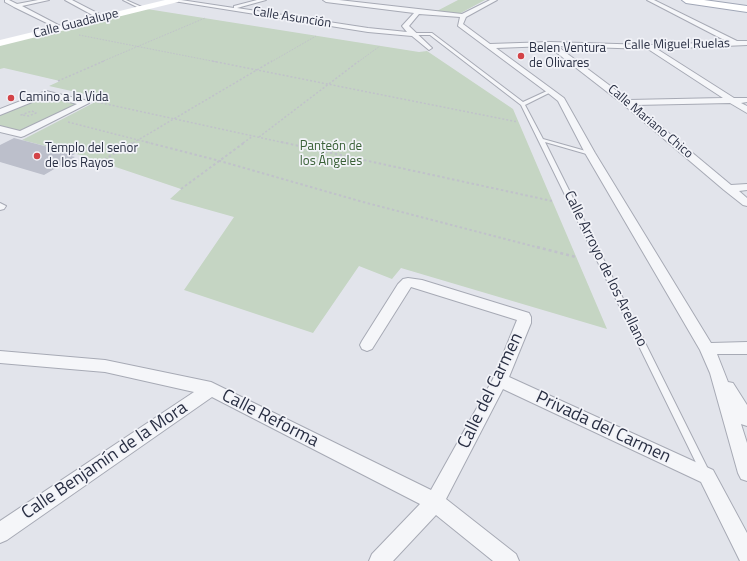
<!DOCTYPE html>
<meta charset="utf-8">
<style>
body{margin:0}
canvas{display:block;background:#e2e4eb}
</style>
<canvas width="747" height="561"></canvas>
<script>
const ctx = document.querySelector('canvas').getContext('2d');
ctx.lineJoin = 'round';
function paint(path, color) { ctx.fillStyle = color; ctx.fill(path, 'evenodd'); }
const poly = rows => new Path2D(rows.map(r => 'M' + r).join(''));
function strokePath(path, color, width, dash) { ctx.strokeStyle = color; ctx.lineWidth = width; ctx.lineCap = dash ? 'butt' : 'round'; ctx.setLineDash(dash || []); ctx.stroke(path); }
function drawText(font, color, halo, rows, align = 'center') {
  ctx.font = font + ' "Titillium Web",sans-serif'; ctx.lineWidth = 3.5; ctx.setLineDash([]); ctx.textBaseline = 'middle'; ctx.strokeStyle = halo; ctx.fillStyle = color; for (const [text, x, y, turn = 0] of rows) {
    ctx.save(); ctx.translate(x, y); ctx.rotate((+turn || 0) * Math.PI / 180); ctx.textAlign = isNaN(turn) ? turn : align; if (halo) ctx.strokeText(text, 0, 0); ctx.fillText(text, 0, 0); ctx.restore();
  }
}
const green = poly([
 [458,0,485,0,459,14,435,12],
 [147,9,419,52,427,51,513,109,607,329,401,268,392,279,359,266,313,333,184,290,234,217,170,199,181,189,80,155,22,140,103,98,49,86,60,81,4,68,0,69,0,45],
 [46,95,82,103,21,132,0,126,0,115]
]);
const building = poly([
 [14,138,75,154,71,156,75,157,44,175,0,162,0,145]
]);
const pathFar3 = poly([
 [79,35,217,62],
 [101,62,205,18],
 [271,62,316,36],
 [358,62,380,46]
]);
const pathFar2 = poly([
 [212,61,518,122],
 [58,81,104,61],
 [97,102,285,143],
 [32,111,36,113,29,116,21,115,32,111],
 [68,122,150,143],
 [259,137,359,61],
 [133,143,272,61],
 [243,143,253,136]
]);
const pathFar1 = poly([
 [146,142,220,161,363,202,540,248],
 [281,142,552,201],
 [100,162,134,142],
 [181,189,245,142]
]);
const path = poly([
 [537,247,576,257]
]);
const lane = poly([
 [123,0,126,0,144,8,141,9,123,0],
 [413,33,432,33,523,102,549,90,553,91,525,105,543,139,593,153,590,155,545,142,708,469,710,472,708,475,705,477,702,475,521,105,430,35,412,35,413,33]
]);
const street = poly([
 [5,0,9,0,17,4,38,0,49,0,22,6,64,28,59,29,14,7,5,2,5,0],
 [65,0,72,0,99,14,111,14,114,16,111,18,96,17,65,0],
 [167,0,181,0,234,8,234,6,257,0,266,0,237,8,368,28,407,32,402,26,414,13,326,2,323,0,339,0,462,14,490,0,497,0,466,17,463,24,490,44,550,42,650,45,728,42,647,0,654,0,737,41,747,41,747,45,657,49,734,98,747,98,747,102,741,103,747,106,747,113,730,103,635,105,731,185,747,184,747,190,739,191,747,198,747,206,743,205,724,190,624,105,548,46,496,48,564,98,595,153,711,343,747,342,747,354,717,354,728,382,733,383,747,405,747,426,741,424,747,443,747,481,741,479,738,473,710,373,700,350,585,153,558,101,548,93,458,26,460,17,419,14,409,26,431,47,432,48,429,50,412,36,368,32,167,0],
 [557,46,648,49,723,98,629,100,557,46],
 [46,91,88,101,89,103,24,136,21,137,0,132,0,126,20,131,77,104,47,96,0,115,0,109,46,91],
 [0,203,6,206,4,209,0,210,0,203],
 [408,278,422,280,529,313,531,317,531,323,509,377,713,470,747,533,747,561,740,561,701,482,503,389,446,499,516,554,519,561,493,561,436,515,393,561,369,561,372,554,420,504,212,397,7,540,0,543,0,521,194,392,105,372,0,363,0,351,105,360,211,382,431,490,493,379,517,320,411,287,372,349,367,351,362,349,360,345,362,341,398,284,403,279,408,278]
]);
const secondary = poly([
 [165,0,179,0,178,2,0,46,0,40,165,0]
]);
const primary = poly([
 [682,0,704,0,747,6,747,12,686,3,682,0]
]);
const markers = [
 [521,56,4,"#d34347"],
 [11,98,4,"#d34347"],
 [37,156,4,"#d34347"]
];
const farStreetnames = [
 ["Calle Asunción",292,18,9],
 ["Calle Guadalupe",76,24,-14],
 ["Calle Miguel Ruelas",677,45,-1],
 ["Calle Mariano Chico",650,122,40]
];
const farPoinames = [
 ["Belen Ventura",529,49],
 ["de Olivares",529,64],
 ["Camino a la Vida",19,98],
 ["Templo del señor",45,149],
 ["de los Rayos",45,164]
];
const farParknames = [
 ["Panteón de",331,147],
 ["los Ángeles",331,162]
];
const streetNames = [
 ["Calle Arroyo de los Arellano",605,269,64]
];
const nearStreetnames = [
 ["Calle del Carmen",491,391,-64],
 ["Calle Reforma",270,419,27],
 ["Privada del Carmen",603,428,25],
 ["Calle Benjamín de la Mora",105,461,-34]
];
paint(green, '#c5d5c3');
paint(building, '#bcbfcb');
strokePath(lane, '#a7aab5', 2);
strokePath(street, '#a7aab5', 2);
strokePath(primary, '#a1a7b7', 2);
strokePath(pathFar3, '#c0c2ca', 1, [1.5, 1.5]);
strokePath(pathFar2, '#c0c2ca', 1.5, [2, 2]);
strokePath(pathFar1, '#c0c2ca', 2, [2.5, 2.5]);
strokePath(path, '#c0c2ca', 2.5, [3, 3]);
paint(lane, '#f5f6f9');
paint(street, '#f5f6f9');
paint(secondary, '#fff');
paint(primary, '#fff');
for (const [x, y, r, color] of markers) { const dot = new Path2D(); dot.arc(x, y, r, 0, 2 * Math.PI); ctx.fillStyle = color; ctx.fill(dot); strokePath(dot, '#f2f3f8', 1.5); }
drawText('13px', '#292f43', '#f2f3f8', farStreetnames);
drawText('13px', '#292f43', '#f2f3f8', farPoinames, 'left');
drawText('13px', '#396036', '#f2f3f8', farParknames);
drawText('15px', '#292f43', '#f2f3f8', streetNames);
drawText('18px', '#292f43', '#f2f3f8', nearStreetnames);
</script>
